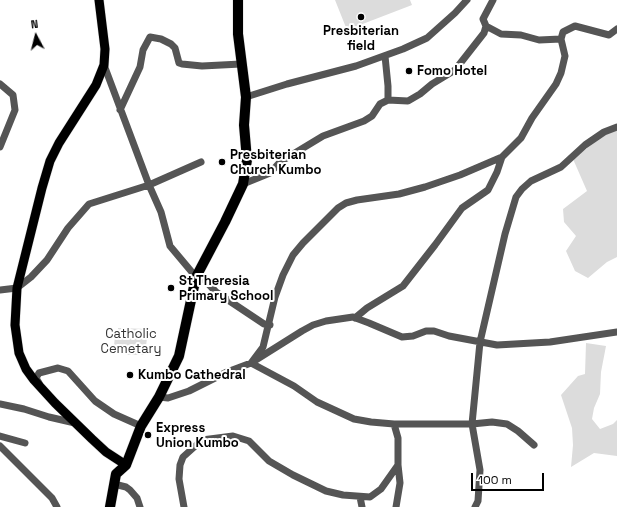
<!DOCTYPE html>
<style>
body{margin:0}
#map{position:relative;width:617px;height:507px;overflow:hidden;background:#fff;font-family:"Space Grotesk",sans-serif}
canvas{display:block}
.north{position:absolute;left:16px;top:16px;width:40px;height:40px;-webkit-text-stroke:3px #fff;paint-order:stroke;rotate:353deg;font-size:11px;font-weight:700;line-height:16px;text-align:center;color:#000}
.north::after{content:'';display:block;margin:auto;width:14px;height:18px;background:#000;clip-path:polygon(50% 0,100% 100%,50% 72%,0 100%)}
.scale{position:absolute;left:471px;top:473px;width:73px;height:18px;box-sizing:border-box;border:2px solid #000;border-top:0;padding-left:5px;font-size:12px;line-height:14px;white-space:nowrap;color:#000;-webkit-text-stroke:3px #fff;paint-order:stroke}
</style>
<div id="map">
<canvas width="617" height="507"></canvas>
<div class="north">N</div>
<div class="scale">100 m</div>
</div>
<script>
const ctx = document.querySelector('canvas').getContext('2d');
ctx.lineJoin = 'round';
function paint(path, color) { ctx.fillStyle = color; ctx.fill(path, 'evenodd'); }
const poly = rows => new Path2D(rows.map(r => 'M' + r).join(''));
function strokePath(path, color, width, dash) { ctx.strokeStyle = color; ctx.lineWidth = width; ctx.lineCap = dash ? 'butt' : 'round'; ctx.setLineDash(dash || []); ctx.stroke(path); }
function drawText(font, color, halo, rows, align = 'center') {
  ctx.font = font + ' "Space Grotesk",sans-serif'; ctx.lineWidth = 4; ctx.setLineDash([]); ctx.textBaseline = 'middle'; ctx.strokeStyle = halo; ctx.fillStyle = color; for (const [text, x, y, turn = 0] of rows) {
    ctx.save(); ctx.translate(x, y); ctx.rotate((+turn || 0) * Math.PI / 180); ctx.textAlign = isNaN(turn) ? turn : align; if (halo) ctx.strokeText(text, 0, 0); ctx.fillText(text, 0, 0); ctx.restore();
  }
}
const green = poly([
 [335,0,410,0,412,5,347,30],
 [617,125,617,257,607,262,588,278,575,271,566,251,576,236,564,222,563,209,587,191,573,159],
 [118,328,148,329,145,355,119,355,114,347,115,334,118,334],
 [586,343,606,346,601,372,600,394,594,408,592,419,600,429,613,424,617,420,617,456,594,453,571,467,573,445,572,428,561,395,578,376,585,374]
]);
const minor = poly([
 [486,26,501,34,521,35,539,40,561,39],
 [385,56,388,86,388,100],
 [104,65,149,185,161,212,170,246,196,277],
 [0,84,13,95,15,110,0,147],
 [246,97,287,84,356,66,403,49,427,38,455,13,467,0],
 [120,110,140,67,143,50,150,37,161,39,171,44,175,48,179,63,182,64,202,66,241,64],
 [243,184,270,173,280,162,323,136,364,121,372,116,380,104,388,100,408,101,420,94,432,84,455,70,484,33,486,26,483,19,493,0],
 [198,273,216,292,264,324,270,325],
 [0,290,17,288,31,277,47,260,68,228,89,204,149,185,201,162],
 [355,318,367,308,403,286,435,245,462,208,488,190,497,172,502,157],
 [39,383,36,378,39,373,58,368,68,371,95,401,114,414,141,426],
 [159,397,168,398,189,391,227,372,251,363,302,331,313,325,326,321,353,317,369,323,402,337,413,336,426,331,434,331,449,336,497,345,550,342,617,332],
 [0,404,24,409,49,417,75,423],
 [0,436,25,443],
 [534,445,518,431,507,424,492,422,472,424,394,424,371,422,354,419,317,402,294,386,251,363,263,347,275,297,283,275,293,255,303,243,338,208,346,203,357,200,399,194,425,187,460,175,502,157,521,138,532,118,556,84,561,73,565,56,561,39,563,32,575,26,609,35,617,29],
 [0,446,52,498,57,507],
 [114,484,126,487,130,490,137,498,140,507],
 [360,497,362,507],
 [184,507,179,479,180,465,183,457,202,440,233,436,249,441,269,461,293,475,326,491,343,495,370,497,381,489,398,465,398,438,394,424],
 [396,507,400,483,398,465],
 [475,507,478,501,480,470,472,424,480,342,505,234,516,197,522,189,531,181,561,167,585,145,604,132,617,127]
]);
const major = poly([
 [99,0,105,49,104,65,96,85,59,143,50,161,42,188,17,288,15,325,19,353,26,369,34,380,55,403,92,439,106,452,126,465]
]);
const highway = poly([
 [110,507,116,474,126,465,141,426,159,397,179,356,196,277,225,222,243,184,247,160,244,125,246,97,238,34,238,0]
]);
const markers = [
 [361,17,4,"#000"],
 [409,71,4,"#000"],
 [222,162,4,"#000"],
 [171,288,4,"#000"],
 [130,375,4,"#000"],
 [148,435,4,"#000"]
];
const poiNames = [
 ["Presbiterian",361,31,"center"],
 ["field",361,46,"center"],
 ["Fomo Hotel",417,71],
 ["Presbiterian",230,155],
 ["Church Kumbo",230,170],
 ["St Theresia",179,281],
 ["Primary School",179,296],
 ["Kumbo Cathedral",138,375],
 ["Express",156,428],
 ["Union Kumbo",156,443]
];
const parkNames = [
 ["Catholic",131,334],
 ["Cemetary",131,349]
];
paint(green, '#dcdcdc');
strokePath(major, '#dbdbdb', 10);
strokePath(highway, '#dbdbdb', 11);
strokePath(minor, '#555', 7);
strokePath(major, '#000', 9);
strokePath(highway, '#000', 10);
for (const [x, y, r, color] of markers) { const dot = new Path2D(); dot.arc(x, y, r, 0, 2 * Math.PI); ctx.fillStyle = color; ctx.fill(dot); strokePath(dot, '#fff', 1.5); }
drawText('bold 13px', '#000', '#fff', poiNames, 'left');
drawText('13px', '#333', '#fff', parkNames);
</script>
